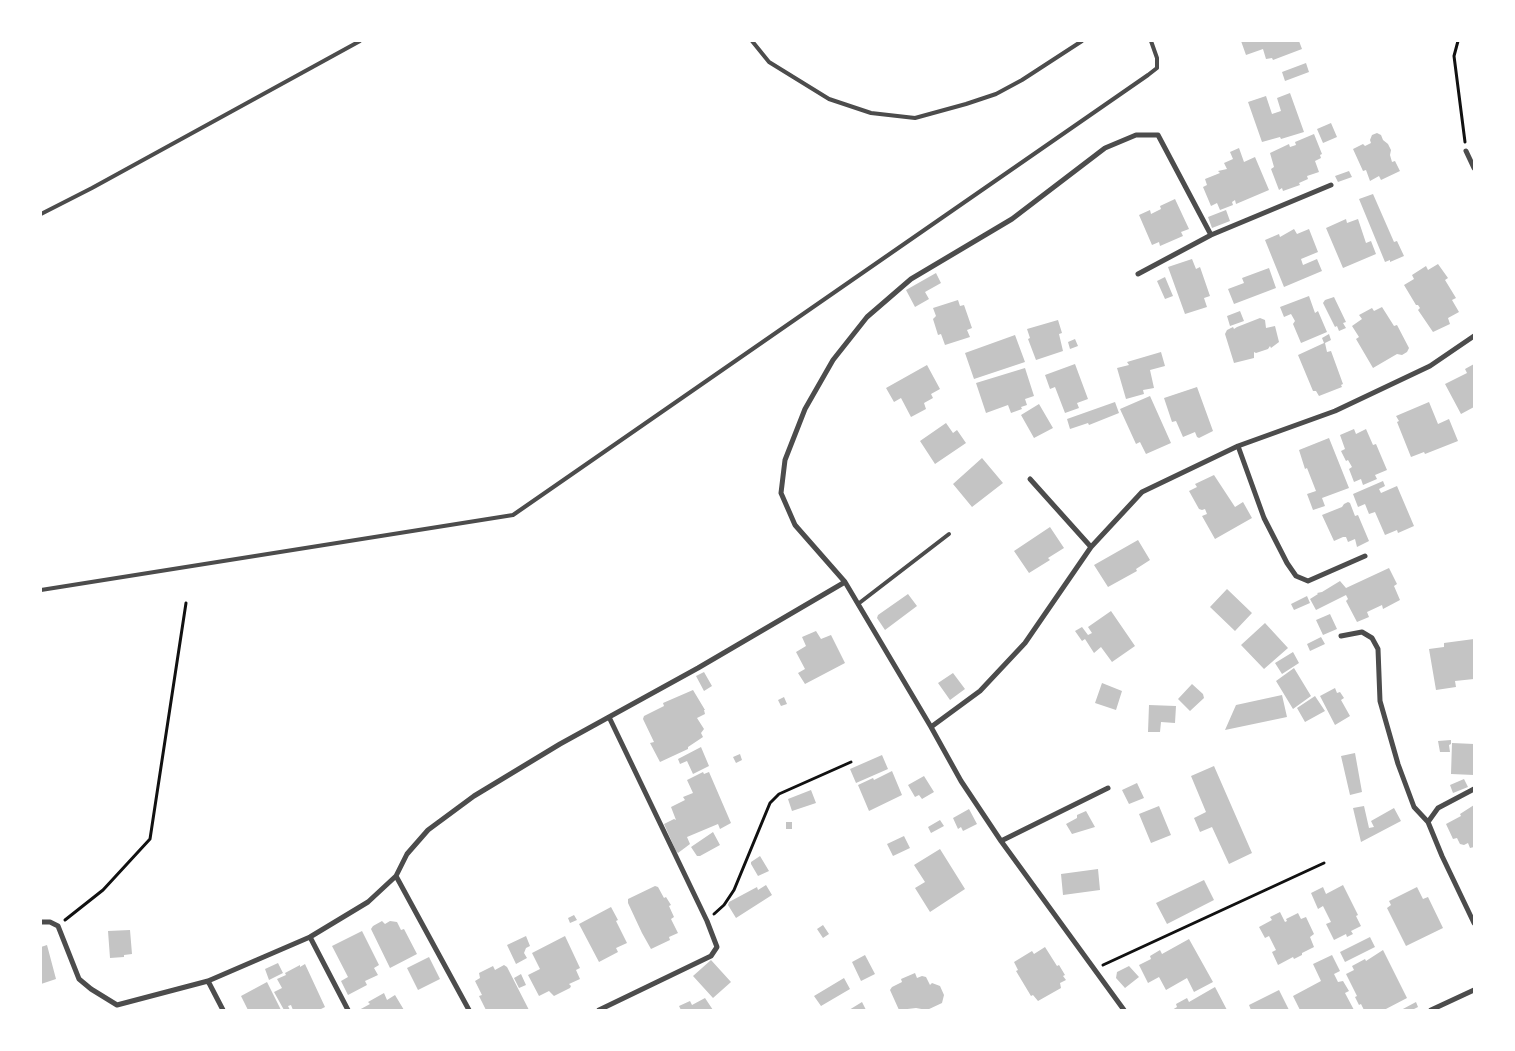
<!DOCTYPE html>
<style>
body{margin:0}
#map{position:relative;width:1515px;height:1051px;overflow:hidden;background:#fff;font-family:Georgia,serif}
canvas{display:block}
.frame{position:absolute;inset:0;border:42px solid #fff;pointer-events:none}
</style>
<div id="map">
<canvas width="1515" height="1051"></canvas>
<div class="frame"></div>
</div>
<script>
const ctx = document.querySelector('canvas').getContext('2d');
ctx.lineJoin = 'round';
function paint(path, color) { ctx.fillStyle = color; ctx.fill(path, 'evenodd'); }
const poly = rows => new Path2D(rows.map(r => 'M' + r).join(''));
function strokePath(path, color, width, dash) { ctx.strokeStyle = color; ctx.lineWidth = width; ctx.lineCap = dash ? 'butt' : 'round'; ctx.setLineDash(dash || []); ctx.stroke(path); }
const building = poly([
 [1241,41,1299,41,1302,49,1273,60,1272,58,1266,59,1263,49,1246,55],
 [1306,63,1309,72,1285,81,1282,72],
 [1290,93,1304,132,1281,139,1280,137,1262,142,1248,102,1266,96,1272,114,1281,111,1277,98],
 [1331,123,1337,137,1323,143,1317,129],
 [1377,133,1381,135,1383,140,1388,144,1391,150,1390,155,1392,162,1395,161,1400,171,1381,180,1379,176,1370,181,1366,170,1363,171,1353,149,1363,144,1365,146,1371,143,1370,140,1372,135],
 [1314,134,1322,154,1320,155,1321,158,1315,161,1319,172,1307,176,1308,179,1299,183,1300,185,1283,191,1282,188,1279,190,1271,169,1274,167,1270,153,1289,144,1290,147,1296,145,1295,142],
 [1239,148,1244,162,1255,157,1269,190,1236,204,1235,200,1232,202,1233,205,1220,210,1217,203,1211,206,1203,187,1207,185,1205,179,1220,173,1218,171,1227,169,1224,163,1233,159,1230,152],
 [1349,171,1352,177,1338,182,1335,176],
 [1373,194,1394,242,1397,241,1404,256,1390,262,1390,260,1385,262,1359,199],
 [1175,199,1189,229,1181,232,1183,236,1160,246,1159,242,1152,245,1139,215,1150,210,1151,214,1161,209,1160,206],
 [1226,210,1230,221,1212,228,1208,217],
 [1346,219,1347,223,1358,219,1366,243,1371,241,1376,254,1343,268,1326,228],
 [1294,229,1297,234,1309,229,1318,252,1301,259,1303,265,1317,259,1322,271,1284,287,1265,240,1279,234,1280,237],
 [1192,259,1196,269,1200,267,1210,296,1204,298,1207,307,1185,314,1168,267],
 [1438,264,1448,278,1445,280,1456,298,1452,300,1459,312,1448,318,1450,324,1433,332,1418,310,1420,308,1418,305,1416,305,1404,285,1414,279,1412,275,1426,266,1428,270],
 [1269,268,1276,288,1234,304,1228,289,1244,283,1242,278],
 [936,273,941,283,925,292,929,299,915,307,906,290],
 [1165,277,1173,296,1165,299,1157,281],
 [1309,296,1315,313,1318,311,1327,332,1301,343,1293,324,1295,321,1291,314,1284,317,1280,307],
 [1334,297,1346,322,1343,323,1346,328,1339,331,1337,326,1335,327,1323,303,1325,300],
 [958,300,960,306,964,305,972,328,967,330,970,337,945,345,941,334,938,335,933,319,936,316,933,308],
 [1382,307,1394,326,1397,325,1409,348,1407,352,1402,355,1397,354,1373,368,1356,339,1359,337,1352,326,1362,319,1359,315,1372,308,1374,311],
 [1240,311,1244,321,1230,326,1227,316],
 [1260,318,1265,320,1266,328,1275,326,1279,342,1271,348,1270,346,1268,349,1256,353,1254,352,1254,358,1234,363,1225,334,1227,330,1233,327,1234,329,1237,327],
 [1058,320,1062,333,1059,334,1063,351,1036,360,1028,339,1030,338,1027,329],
 [1329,334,1331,340,1325,343,1327,352,1331,351,1343,384,1341,385,1342,387,1319,396,1316,391,1313,391,1298,355,1324,343,1322,338],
 [1015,335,1025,362,974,379,965,353],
 [1075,339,1078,346,1070,349,1068,342],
 [1161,352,1165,366,1150,370,1154,388,1143,390,1144,394,1126,399,1117,368,1129,365,1127,362],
 [1075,364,1088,399,1077,403,1079,408,1065,413,1055,387,1050,389,1045,375],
 [1474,364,1474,407,1461,414,1445,384,1467,373,1465,369],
 [927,365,940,389,931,394,933,398,924,403,926,409,911,417,901,398,894,402,886,388],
 [1025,368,1034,396,1025,399,1027,405,1021,407,1022,409,1011,413,1008,405,986,413,976,383],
 [1197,387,1213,431,1199,438,1197,437,1195,432,1183,437,1176,421,1172,422,1164,398],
 [1150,396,1171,443,1146,454,1140,442,1136,444,1120,409],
 [1115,402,1119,413,1089,425,1088,423,1070,429,1067,419],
 [1429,402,1438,424,1449,419,1458,441,1425,454,1424,452,1411,457,1397,422,1399,421,1396,416],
 [1039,404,1053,428,1034,438,1021,415],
 [946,423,953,433,957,430,966,443,935,464,920,441],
 [1354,429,1356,434,1366,429,1373,445,1376,444,1387,470,1375,475,1377,479,1363,485,1361,479,1354,482,1349,469,1352,467,1348,460,1346,461,1341,451,1345,449,1340,435],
 [1329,438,1349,488,1322,498,1325,506,1313,510,1307,494,1316,491,1307,468,1305,469,1299,450],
 [982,458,1003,483,972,507,953,484],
 [1214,475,1235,507,1243,502,1252,518,1215,539,1202,516,1207,514,1205,509,1202,510,1199,509,1189,491,1197,487,1195,484],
 [1383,481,1385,486,1379,489,1381,493,1397,486,1414,526,1398,533,1397,530,1385,535,1375,512,1369,514,1365,504,1358,507,1353,494],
 [1348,502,1350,503,1355,516,1358,515,1369,541,1357,547,1355,539,1348,542,1346,537,1343,537,1334,541,1322,515,1342,507,1344,504],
 [1050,527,1064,548,1048,558,1050,560,1029,573,1014,551],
 [1138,540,1150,560,1136,569,1137,571,1108,587,1094,565],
 [1389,568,1397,584,1394,586,1400,600,1383,609,1382,605,1367,612,1369,617,1357,622,1346,601,1348,599,1346,595,1316,610,1310,599,1318,594,1317,593,1322,592,1340,581,1346,588],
 [1227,589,1252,613,1235,631,1210,607],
 [908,594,917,606,885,630,877,618,878,615],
 [1307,596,1310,603,1294,610,1291,604],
 [1111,611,1135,646,1112,662,1101,647,1094,653,1085,639,1082,641,1075,631,1082,627,1088,635,1092,633,1088,627],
 [1330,614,1337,629,1323,635,1316,620],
 [1265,623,1288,648,1264,669,1241,645],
 [816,631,821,639,831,635,845,663,805,684,798,673,805,669,796,652,806,646,802,637],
 [1321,637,1325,644,1310,651,1307,644],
 [1474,639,1474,679,1455,681,1456,687,1436,690,1429,649,1444,647,1444,643],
 [1293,652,1299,663,1282,674,1275,663],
 [1294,668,1311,696,1293,709,1276,681],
 [704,672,712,686,704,691,696,676],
 [953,673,965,689,950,700,938,683],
 [1102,683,1122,691,1116,710,1095,703],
 [1192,684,1203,694,1204,698,1190,711,1178,699],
 [1335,688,1337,693,1340,692,1344,698,1341,700,1350,716,1335,725,1320,696],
 [693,690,705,710,704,710,705,714,697,718,704,729,701,733,703,737,688,747,688,749,660,762,650,743,654,742,643,719,644,716,664,706,663,703],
 [1282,695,1287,717,1225,730,1236,705],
 [1315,696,1325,711,1305,722,1297,708],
 [784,697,787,704,781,706,778,700],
 [1149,705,1176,706,1175,723,1161,722,1160,732,1148,732],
 [1451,740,1451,744,1449,745,1450,752,1440,752,1438,741],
 [1452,743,1474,744,1474,775,1451,774],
 [701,747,709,766,693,774,687,761,680,764,678,759],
 [1355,753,1362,792,1350,795,1341,756],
 [740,754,742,760,736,763,733,757],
 [882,755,888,769,856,783,850,769],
 [1214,766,1252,853,1229,864,1212,827,1200,832,1194,818,1206,812,1191,776],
 [892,771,902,795,869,811,858,785,873,778,874,780],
 [703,772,704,774,709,772,731,823,720,829,718,824,687,837,690,844,678,853,676,851,664,824,674,819,676,820,671,807,685,800,683,797,693,793,687,780],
 [924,776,934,792,922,799,919,795,915,797,908,785],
 [1464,779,1468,787,1453,793,1450,785],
 [1137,783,1144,798,1129,804,1122,790],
 [811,790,816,803,792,811,788,799],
 [1474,805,1474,847,1470,848,1468,843,1464,845,1460,844,1457,838,1453,839,1446,824,1461,816,1460,814],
 [1159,806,1171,835,1151,843,1139,814],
 [1364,806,1369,828,1374,827,1371,821,1394,808,1401,821,1361,842,1353,808],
 [969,809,977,824,963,831,961,827,958,829,953,818],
 [1086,811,1095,827,1072,834,1066,824,1077,818,1077,815],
 [940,820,944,826,931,833,928,827],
 [786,822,792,822,792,829,786,829],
 [713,832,720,845,700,856,697,856,691,847],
 [904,836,910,848,893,856,887,844],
 [940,849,965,889,930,912,915,888,925,882,914,865],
 [760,856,769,871,758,876,751,864,751,862],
 [1098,869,1100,890,1063,895,1061,874],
 [1204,880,1214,900,1167,924,1156,903],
 [766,885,772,895,736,918,728,905,729,902,757,887,758,890],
 [1343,885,1358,915,1356,916,1361,926,1351,931,1353,934,1347,937,1346,934,1334,940,1326,924,1331,922,1323,906,1318,909,1311,893,1323,887,1326,894],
 [655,886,658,887,664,898,666,897,671,905,669,906,674,917,671,919,678,933,669,937,670,940,651,949,642,933,628,903,628,899],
 [1417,887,1423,899,1428,897,1443,928,1406,946,1387,908,1391,905,1389,901],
 [611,907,618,920,616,921,627,943,616,948,618,952,599,962,579,924],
 [1280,912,1285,922,1287,921,1286,919,1298,913,1301,919,1306,917,1314,934,1310,937,1314,947,1302,953,1302,955,1294,959,1293,957,1278,965,1272,952,1276,950,1269,936,1265,938,1259,927,1272,920,1270,917],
 [574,915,577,920,570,923,568,918],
 [382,921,385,924,390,921,397,922,401,930,404,929,417,954,390,968,371,929,373,926],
 [823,925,829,934,823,938,817,929],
 [130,930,132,954,124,955,124,957,110,958,108,931],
 [362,931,379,965,374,968,378,975,365,981,367,985,348,995,341,981,348,977,332,946],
 [526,936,530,946,526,948,524,953,527,958,516,964,507,945],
 [565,936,580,968,576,970,580,979,569,984,571,986,570,988,554,996,549,991,539,996,528,975,540,969,532,953],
 [1370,937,1375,947,1345,962,1340,952],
 [1189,939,1213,982,1194,992,1187,978,1166,990,1159,977,1148,983,1139,965,1151,959,1150,956,1160,950,1162,954],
 [47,945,56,979,41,984,41,947],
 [1045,947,1057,966,1059,965,1065,975,1063,976,1066,980,1060,983,1061,988,1038,1001,1033,995,1031,996,1016,971,1018,970,1014,962,1032,951,1034,954],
 [1383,950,1407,998,1384,1010,1364,1010,1361,1004,1359,1005,1355,997,1357,996,1346,974,1354,970,1352,966,1365,959,1366,961],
 [865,955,875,974,861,981,852,962],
 [1332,955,1340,971,1334,974,1338,982,1343,981,1349,991,1345,993,1354,1010,1300,1010,1293,996,1321,981,1313,964],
 [429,957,440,979,418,990,407,968],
 [711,960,731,982,713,998,693,976],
 [278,963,283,973,269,980,265,969],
 [305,964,325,1007,319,1010,293,1010,291,1005,288,1006,290,1010,284,1010,274,992,282,988,277,979,286,975,285,973,300,965,300,967],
 [504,965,507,967,529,1010,486,1010,479,996,482,995,475,981,480,978,479,973,493,966,495,970],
 [1129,966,1139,977,1125,988,1116,978,1117,972],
 [915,973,917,978,922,976,926,977,930,985,932,983,940,986,944,995,942,1003,927,1010,916,1008,899,1010,890,990,892,987,902,982,901,979],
 [521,974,526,985,519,988,514,978],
 [844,978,850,989,821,1006,814,996],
 [267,982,281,1010,248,1010,241,996],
 [1215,987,1227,1010,1172,1010,1177,1007,1176,1004,1187,998,1189,1002],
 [1279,990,1289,1010,1251,1010,1249,1005],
 [384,993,387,1000,395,995,404,1010,359,1010,370,1004,368,1002],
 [705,998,713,1010,681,1010,679,1006,690,1001,692,1005],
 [862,1002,866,1010,849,1010],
 [1416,1002,1418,1007,1412,1010,1401,1010]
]);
const path = poly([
 [1458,41,1454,56,1465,142],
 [714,914,724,905,734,890,770,803,779,794,851,762],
 [65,920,103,890,150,839,186,603],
 [1103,965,1324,863]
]);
const service = poly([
 [752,41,769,62,829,99,871,113,915,118,966,104,996,94,1022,80,1082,41],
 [41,214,92,188,360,41],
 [41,590,513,515,1148,75,1157,68,1157,58,1151,41],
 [858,604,949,534]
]);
const minor = poly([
 [1466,151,1474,168],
 [1138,274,1211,235,1331,185],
 [1238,446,1264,518,1287,563,1296,576,1308,581,1365,556],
 [1030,479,1091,547],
 [1341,636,1362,632,1372,638,1378,649,1380,701,1398,764,1414,807,1428,822],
 [931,727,980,691,1025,643,1091,547,1142,492,1238,446,1335,411,1430,366,1474,336],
 [1474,789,1438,808,1428,822,1442,856,1474,923],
 [1001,841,1108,788],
 [396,876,469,1010],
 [41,922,50,922,58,926,79,979,91,989,117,1005,208,981,310,937,368,902,396,876,407,854,428,830,474,796,560,744,698,668,845,582],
 [310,937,348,1010],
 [208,981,223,1010],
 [599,1010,711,956,717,947,707,921,609,717],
 [1124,1010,1001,841,961,781,931,727,845,582,795,525,781,493,785,460,805,409,833,360,867,317,911,279,1012,219,1105,148,1136,135,1158,135,1211,235],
 [1431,1010,1474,990]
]);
paint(building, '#c4c4c4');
strokePath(path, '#111', 3);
strokePath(service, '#4c4c4c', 4);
strokePath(minor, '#4c4c4c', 5);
</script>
